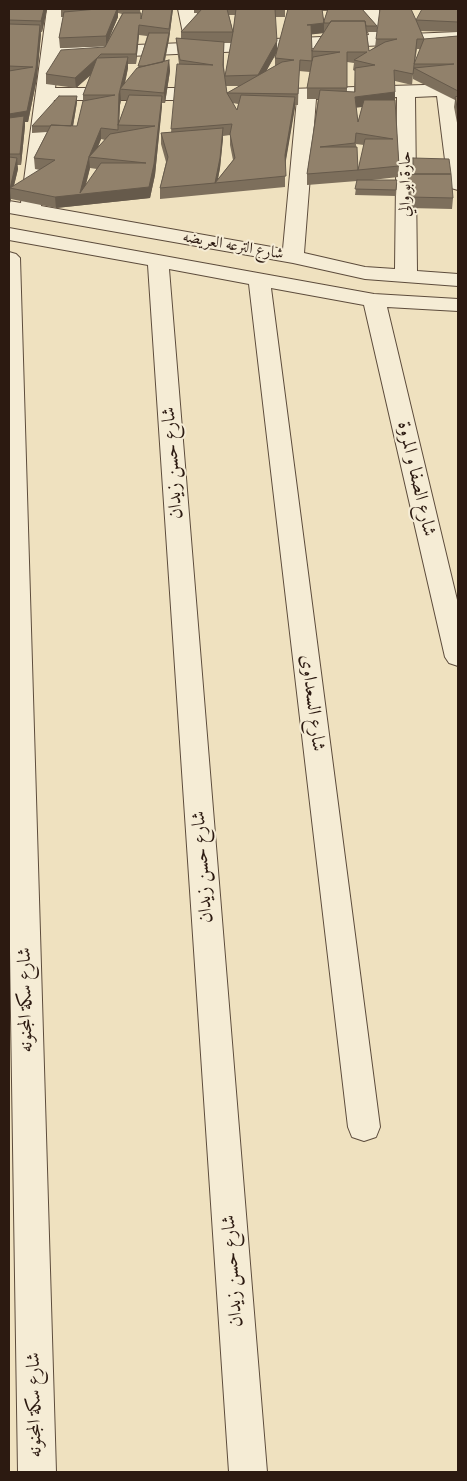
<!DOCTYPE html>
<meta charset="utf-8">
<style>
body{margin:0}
#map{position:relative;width:467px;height:1481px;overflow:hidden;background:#efe1bf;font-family:"IM FELL Great Primer",serif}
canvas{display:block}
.frame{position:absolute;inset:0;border:10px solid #2c1a11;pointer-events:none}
</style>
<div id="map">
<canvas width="467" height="1481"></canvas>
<div class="frame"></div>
</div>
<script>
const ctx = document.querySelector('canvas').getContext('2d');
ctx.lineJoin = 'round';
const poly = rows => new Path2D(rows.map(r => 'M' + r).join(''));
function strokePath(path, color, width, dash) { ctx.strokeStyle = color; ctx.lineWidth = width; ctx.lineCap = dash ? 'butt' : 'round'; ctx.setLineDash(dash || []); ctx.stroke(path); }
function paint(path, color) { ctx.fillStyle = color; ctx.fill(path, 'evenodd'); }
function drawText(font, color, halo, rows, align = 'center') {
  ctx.font = font + ' "IM FELL Great Primer",Amiri,serif'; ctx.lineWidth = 4; ctx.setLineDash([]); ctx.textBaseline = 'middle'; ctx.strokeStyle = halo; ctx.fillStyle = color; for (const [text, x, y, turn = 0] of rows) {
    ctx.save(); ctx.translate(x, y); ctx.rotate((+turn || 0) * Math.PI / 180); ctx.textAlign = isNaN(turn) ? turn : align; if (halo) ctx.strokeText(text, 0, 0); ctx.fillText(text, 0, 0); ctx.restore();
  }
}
const minor = poly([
 [47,9,65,9,60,48,185,43,178,9,196,9,203,42,369,35,361,9,379,9,386,35,458,32,458,42,59,59,55,88,211,88,218,90,220,94,218,98,211,100,54,100,41,206,283,249,297,99,262,100,255,98,253,94,255,90,458,84,458,96,456,96,458,111,458,190,451,188,448,184,437,96,415,97,417,271,458,274,458,286,365,279,293,263,9,213,9,201,21,203,47,9],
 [397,97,395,269,365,267,304,253,316,99,397,97],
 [9,228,374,294,458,299,458,311,387,307,458,604,458,666,449,663,445,657,364,305,271,288,380,1127,376,1137,364,1141,352,1137,348,1127,249,284,169,269,267,1472,229,1472,148,265,9,240,9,228],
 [9,252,16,254,20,258,56,1472,18,1472,9,886,9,252]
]);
const wall = poly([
 [9,9,47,9,42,32,41,32,37,78,28,122,25,122,25,126,21,165,17,165,18,169,14,186,40,170,35,169,34,158,47,132,32,133,32,126,77,96,77,102,73,126,77,126,83,101,83,95,91,75,76,88,46,84,46,74,105,46,60,48,59,38,63,17,61,17,61,9,140,9,141,18,173,9,169,39,165,61,169,60,170,71,165,103,162,103,155,175,150,198,56,208,11,199,9,207],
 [118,13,122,14,109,38,118,17],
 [139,35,147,36,138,68,125,84,128,68,128,64,136,64],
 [121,100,127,100,119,122,120,105],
 [101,139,105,140,98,147],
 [90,168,97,169,86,185],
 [194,9,285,9,285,17,275,17,277,52,266,71,275,66,275,58,288,9,362,9,377,26,377,32,367,32,369,51,375,47,376,39,416,20,458,9,458,32,421,31,424,39,458,36,458,128,454,107,455,100,413,79,413,75,412,85,395,81,395,101,399,166,398,177,372,180,397,180,396,196,355,195,357,181,307,185,307,174,318,99,307,99,307,88,310,72,299,71,298,105,295,105,285,164,285,187,160,199,160,188,166,162,161,144,161,133,171,132,179,64,177,49,176,38,181,39,181,32,198,13,194,13],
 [322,11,327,11,324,21],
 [229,15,235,15,233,32],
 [323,33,312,51,312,34],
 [224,43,231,43,225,76,224,67],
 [417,49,420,49,415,62],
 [347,62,354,63,353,70,355,71,354,92,347,92],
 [226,86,239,86,227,93],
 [233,103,238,104,237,110],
 [356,107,362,107,358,122],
 [230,135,230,145,233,160,218,179,220,168,223,136],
 [356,144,364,145,358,170,357,180,358,170],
 [413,158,453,198,452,209,409,208,408,184,408,174,413,174]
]);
const shadedWall = poly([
 [44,9,47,9,42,32,41,21],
 [117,9,118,9,118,17,106,46,106,36],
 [172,9,173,9,169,39,162,73,162,67,169,33],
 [324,23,324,33,307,35,307,25],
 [40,25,41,35,37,78,28,122,25,122,25,126,21,165,20,154,9,125,9,114,27,111],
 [139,25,139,35,136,64,136,54],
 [277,41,277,52,258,86,258,75],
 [128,57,128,68,123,90,120,89,121,100,120,105,119,125,118,125,119,94],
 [97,58,97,69,76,88,75,78],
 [169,60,170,71,165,103,164,93],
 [395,92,395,103,354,108,355,97],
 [77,96,77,102,72,132,71,126],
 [162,96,162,107,155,175,150,198,56,208,55,197,89,157,90,168,83,194,149,187],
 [295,97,295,108,285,166,285,155],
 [101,128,101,139,94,157,89,157],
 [223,128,223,139,220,168,217,183,215,183,215,194,215,183],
 [17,158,18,169,13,189,10,188],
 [10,189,11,199,9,207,9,193]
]);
const building = poly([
 [9,9,44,9,41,21,9,20,9,9],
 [97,9,117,9,106,36,59,38,64,12,97,9],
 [143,9,172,9,169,29,139,25,136,54,101,54,97,58,128,57,119,94,118,125,129,95,162,96,154,164,149,187,55,197,10,188,55,160,34,158,51,125,77,126,83,101,115,95,83,95,97,58,75,78,46,74,61,50,105,47,123,13,141,13,141,19,143,9],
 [118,125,155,126,110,134,89,157,101,128,118,130,118,125],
 [89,157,146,163,101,163,80,193,89,157],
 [202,9,227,9,233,32,236,9,275,9,277,41,258,75,225,76,233,32,181,32,202,9],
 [288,9,322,9,324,23,307,25,311,25,312,51,331,21,365,21,369,51,385,42,397,39,376,39,380,9,411,9,416,20,422,9,458,9,458,22,416,20,424,39,417,39,413,74,394,70,395,92,355,97,358,122,364,100,395,100,399,166,358,170,365,139,393,139,356,133,355,143,320,147,357,147,358,170,307,174,320,90,355,92,355,68,375,65,354,60,367,52,347,52,347,88,307,88,312,61,300,60,298,94,227,93,237,110,241,95,295,97,285,155,286,176,215,183,235,158,230,134,232,124,171,129,177,64,213,65,180,60,176,38,224,42,223,65,227,93,282,62,294,60,275,58,288,9],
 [312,51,340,52,313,57,312,61,312,51],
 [328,9,362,9,377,26,366,26,365,21,331,21,330,23,323,23,324,23,324,21,328,9],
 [9,24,40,25,36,68,27,111,9,114,9,71,33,67,9,66,9,24],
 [149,33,169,33,163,62,144,66,138,66,149,33],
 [458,36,458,91,414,68,454,64,414,64,424,39,458,36],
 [169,60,164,93,120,89,137,68,169,60],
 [59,96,77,96,71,126,51,125,50,126,32,126,59,96],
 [458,96,458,112,455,97,458,96],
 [24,116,20,154,9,154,9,118,24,116],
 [223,128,220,158,215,183,160,188,168,157,161,133,223,128],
 [9,157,17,158,9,193,9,157],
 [413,158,449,159,451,174,413,174,413,158],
 [408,174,451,174,453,198,410,197,408,174],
 [357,180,397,180,396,190,355,189,357,180]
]);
const farStreetnames = [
 ["حارة ابو والي",406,184,-90],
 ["شارع الترعه العريضه",233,246,10]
];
const streetNames = [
 ["شارع حسن زيدان",173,463,-94],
 ["شارع الصفا و المروة",416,479,77],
 ["شارع السعداوى",312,703,83],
 ["شارع حسن زيدان",203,867,-94],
 ["شارع سكة المجنونه",26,1000,-91],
 ["شارع حسن زيدان",233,1271,-94],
 ["شارع سكة المجنونه",35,1405,-91]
];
strokePath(minor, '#5d4c3c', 2);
paint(minor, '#f5ecd5');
paint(wall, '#7d6f5c');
paint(shadedWall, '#665a4b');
paint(building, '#91816b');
strokePath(building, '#665a4b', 1);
drawText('16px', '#2c1a11', '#f5ecd5', farStreetnames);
drawText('19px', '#2c1a11', '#f5ecd5', streetNames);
</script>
